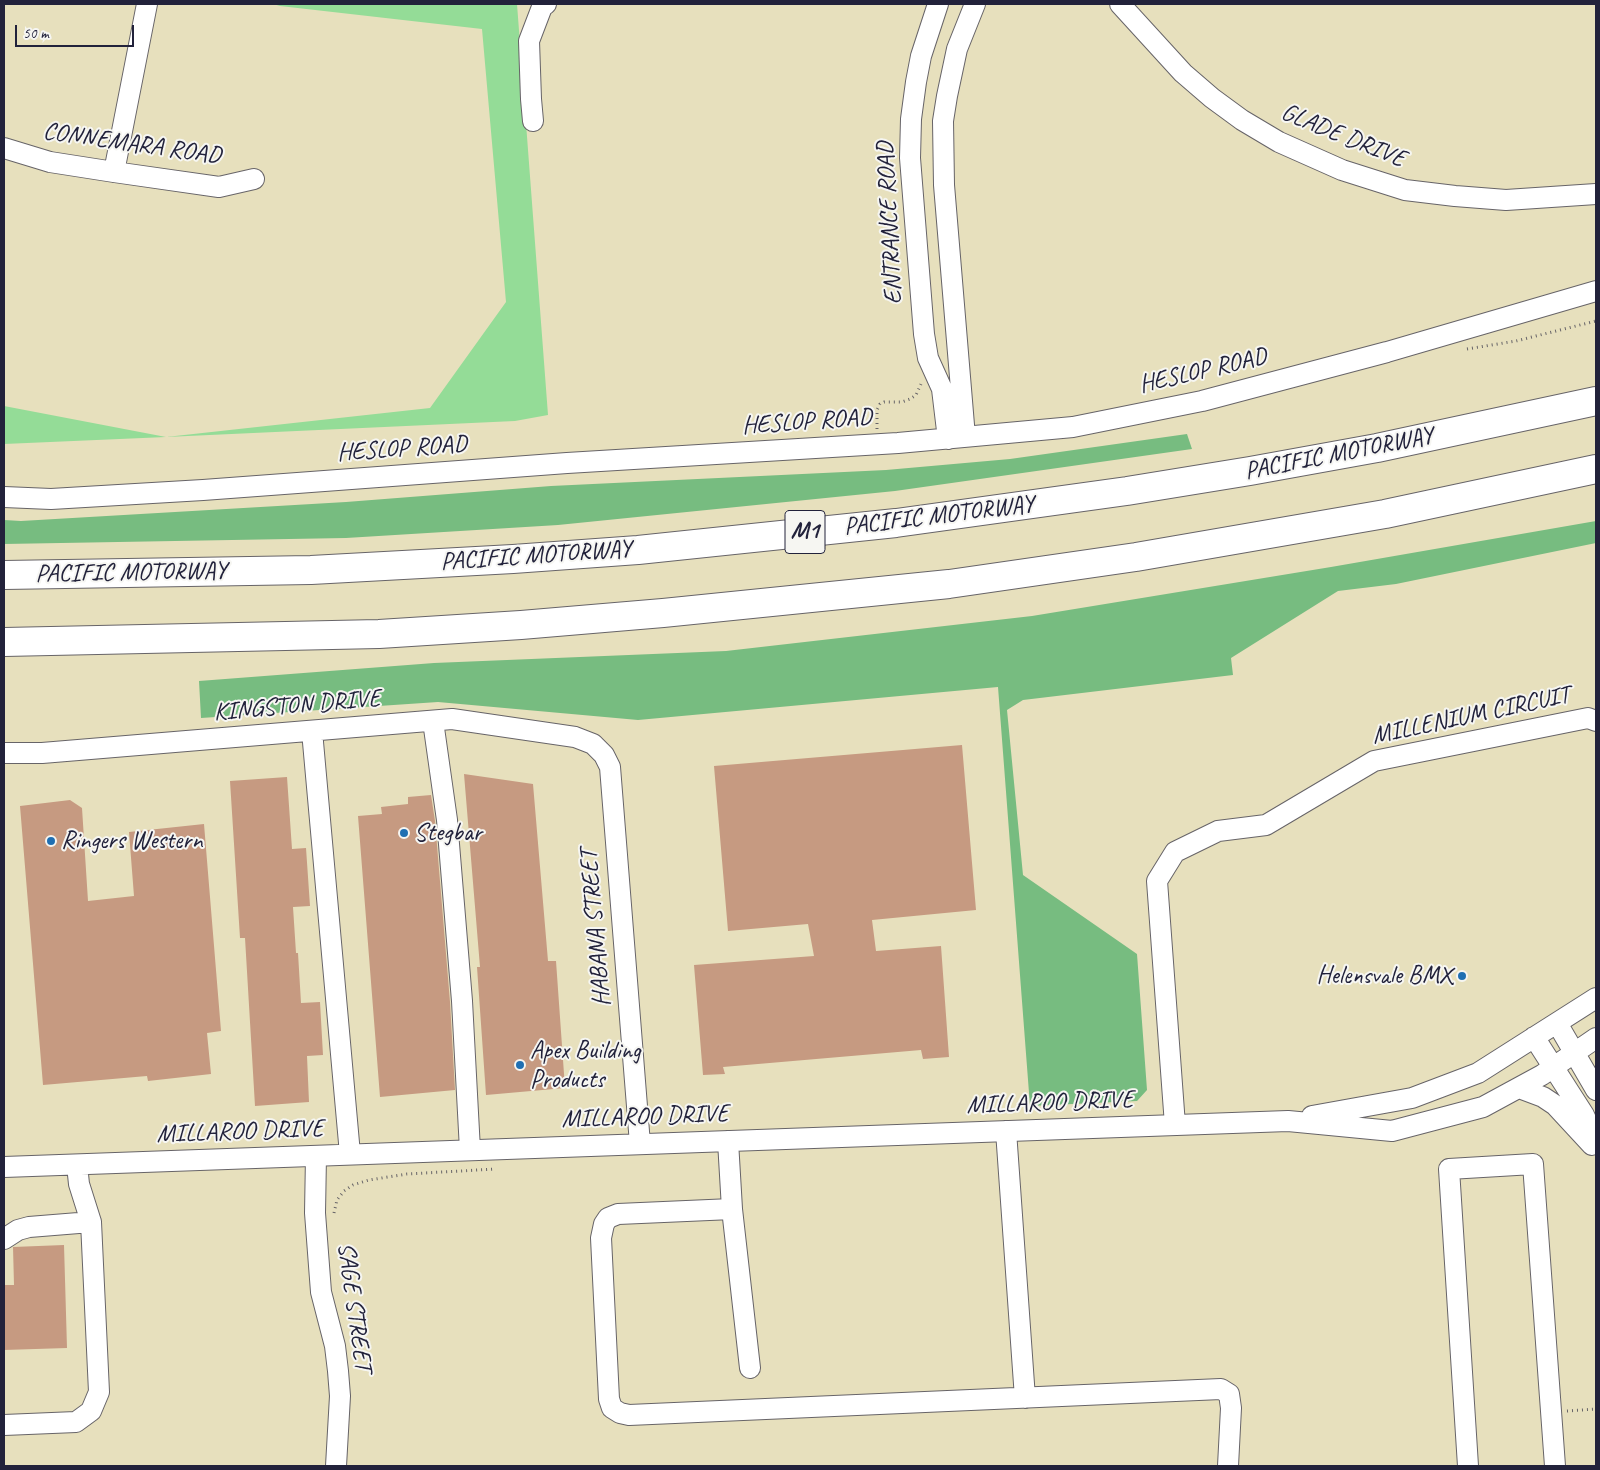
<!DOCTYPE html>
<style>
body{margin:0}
#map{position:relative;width:1600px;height:1470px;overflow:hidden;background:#e7e0bd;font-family:Caveat,sans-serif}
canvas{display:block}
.frame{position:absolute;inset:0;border:5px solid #22223b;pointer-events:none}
.scale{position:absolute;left:15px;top:25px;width:119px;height:22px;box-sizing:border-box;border:2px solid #22223b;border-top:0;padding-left:6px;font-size:15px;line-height:18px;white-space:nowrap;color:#22223b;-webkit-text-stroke:4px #f6f6f2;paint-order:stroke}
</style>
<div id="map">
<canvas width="1600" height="1470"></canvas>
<div class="frame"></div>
<div class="scale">50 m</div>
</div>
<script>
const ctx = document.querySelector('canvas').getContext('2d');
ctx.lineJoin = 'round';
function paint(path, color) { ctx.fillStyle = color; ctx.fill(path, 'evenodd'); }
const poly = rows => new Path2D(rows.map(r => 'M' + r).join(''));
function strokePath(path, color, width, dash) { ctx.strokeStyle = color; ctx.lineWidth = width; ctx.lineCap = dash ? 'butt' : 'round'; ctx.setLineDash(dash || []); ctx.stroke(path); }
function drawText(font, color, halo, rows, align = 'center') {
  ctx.font = font + ' Caveat,sans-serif'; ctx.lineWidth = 4; ctx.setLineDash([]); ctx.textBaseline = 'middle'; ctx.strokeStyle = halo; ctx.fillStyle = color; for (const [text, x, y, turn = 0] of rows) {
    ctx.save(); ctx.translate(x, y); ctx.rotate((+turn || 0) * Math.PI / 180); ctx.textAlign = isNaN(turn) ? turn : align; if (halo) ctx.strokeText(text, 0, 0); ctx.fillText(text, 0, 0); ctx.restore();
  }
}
const green = poly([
 [273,4,517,4,548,415,515,421,166,437,4,444,4,406,166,437,430,408,506,302,482,29,280,6]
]);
const forest = poly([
 [1187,434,1192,449,895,491,558,525,346,538,4,544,4,520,21,521,346,502,551,486,886,470,1010,459],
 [1596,521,1596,543,1396,584,1338,591,1231,658,1233,675,1023,700,1007,710,1023,875,1137,954,1147,1090,1137,1101,1030,1106,998,687,638,720,438,702,201,718,199,681,434,663,726,651,1032,616,1331,567]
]);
const building = poly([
 [962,745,976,910,872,920,876,951,941,946,949,1057,923,1059,921,1050,723,1067,725,1074,703,1075,694,965,814,956,808,924,728,931,714,766],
 [464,774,533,784,548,961,556,961,565,1088,486,1095,477,967,480,967],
 [287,777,292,849,306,848,310,906,293,907,296,953,298,953,301,1003,320,1002,323,1055,307,1056,309,1102,255,1106,245,938,240,938,230,781],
 [431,795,435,821,450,1002,455,1090,380,1097,358,816,382,814,381,807,408,804,408,797],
 [70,800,82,808,88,901,134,896,129,832,204,824,221,1031,207,1033,211,1074,148,1081,147,1076,43,1085,20,806],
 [64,1245,67,1348,4,1350,4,1285,14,1285,13,1247]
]);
const path = poly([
 [1467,349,1516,341,1596,321],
 [877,429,877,410,880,404,884,402,902,402,910,399,916,395,921,384],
 [334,1213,337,1200,344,1191,353,1185,369,1180,407,1174,496,1169],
 [1567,1411,1596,1409]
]);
const minor = poly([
 [938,4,921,56,916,82,911,119,910,158,924,334,928,358,942,389,948,439],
 [1120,4,1183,73,1212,98,1242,120,1279,142,1342,170,1405,190,1455,196,1506,200,1596,194],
 [533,121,531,99,529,41,542,7,546,4],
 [4,148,50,162,114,172,219,187,254,179],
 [114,172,147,4],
 [965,437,944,185,943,121,947,96,957,49,975,4],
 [4,497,51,499,203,490,567,463,898,443,1073,427,1202,401,1387,352,1596,291],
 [433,721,447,820,462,1001,470,1150],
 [312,731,350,1154],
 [4,753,42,753,452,719,575,737,593,744,604,755,610,767,640,1144],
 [1557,1023,1596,1090],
 [1534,1037,1584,1115,1596,1141],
 [1519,1088,1543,1097,1555,1105,1592,1145],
 [1312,1116,1412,1098,1478,1073,1596,998],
 [1175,1125,1157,881,1175,852,1218,831,1266,825,1374,761,1588,718,1596,721],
 [1006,1131,1025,1398],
 [728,1141,732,1209,750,1368],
 [316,1156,315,1213,321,1292,335,1346,338,1371,340,1396,336,1466],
 [4,1167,1288,1121,1392,1131,1483,1107,1542,1075,1596,1038],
 [732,1209,618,1214,608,1218,604,1224,601,1238,609,1399,612,1408,620,1413,629,1415,1221,1389,1229,1394,1231,1408,1228,1466],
 [4,1239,18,1230,29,1227,91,1222],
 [4,1425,76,1422,91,1411,99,1392,91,1222,79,1184,77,1165],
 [1468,1466,1449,1169,1533,1164,1555,1466]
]);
const highway = poly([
 [4,575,311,570,513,559,638,550,896,523,1127,491,1250,471,1377,448,1596,401],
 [4,642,379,634,521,625,663,613,949,584,1136,557,1385,514,1596,469]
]);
const markers = [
 [404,833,5,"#1f6fb2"],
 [51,841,5,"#1f6fb2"],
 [1462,976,5,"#1f6fb2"],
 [520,1065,5,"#1f6fb2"]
];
const shields = [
 [805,532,40]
];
const shieldNames = [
 ["M1",805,532]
];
const streetNames = [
 ["GLADE DRIVE",1343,136,22],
 ["CONNEMARA ROAD",132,144,8],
 ["ENTRANCE ROAD",890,223,-93],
 ["HESLOP ROAD",1203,371,-13],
 ["HESLOP ROAD",807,422,-4],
 ["HESLOP ROAD",402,449,-4],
 ["PACIFIC MOTORWAY",1339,454,-11],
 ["PACIFIC MOTORWAY",939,516,-7],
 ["PACIFIC MOTORWAY",536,556,-4],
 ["PACIFIC MOTORWAY",131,573,-1],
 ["KINGSTON DRIVE",297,706,-5],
 ["MILLENIUM CIRCUIT",1471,716,-12],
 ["HABANA STREET",596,928,-95],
 ["MILLAROO DRIVE",1050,1103,-2],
 ["MILLAROO DRIVE",645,1117,-2],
 ["MILLAROO DRIVE",240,1132,-2],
 ["SAGE STREET",354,1307,82]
];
const poiNames = [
 ["Stegbar",414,833],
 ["Ringers Western",61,841],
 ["Helensvale BMX",1452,976,"right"],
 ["Apex Building",530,1051],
 ["Products",530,1080]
];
paint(green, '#94dc97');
paint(forest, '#77bc80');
paint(building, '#c69a81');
strokePath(minor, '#676468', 22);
strokePath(highway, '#676468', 30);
strokePath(path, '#676468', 3, [1, 4]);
strokePath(minor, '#fff', 20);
strokePath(highway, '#fff', 28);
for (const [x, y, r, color] of markers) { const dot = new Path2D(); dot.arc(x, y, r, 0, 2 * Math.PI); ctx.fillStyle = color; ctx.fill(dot); strokePath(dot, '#f6f6f2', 2); }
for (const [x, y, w] of shields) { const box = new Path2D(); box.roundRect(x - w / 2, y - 21.5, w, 43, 4); ctx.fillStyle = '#f6f6f2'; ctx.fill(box); strokePath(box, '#22223b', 1); }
drawText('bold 24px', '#22223b', null, shieldNames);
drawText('25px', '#22223b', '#f6f6f2', streetNames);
drawText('25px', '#22223b', '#f6f6f2', poiNames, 'left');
</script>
